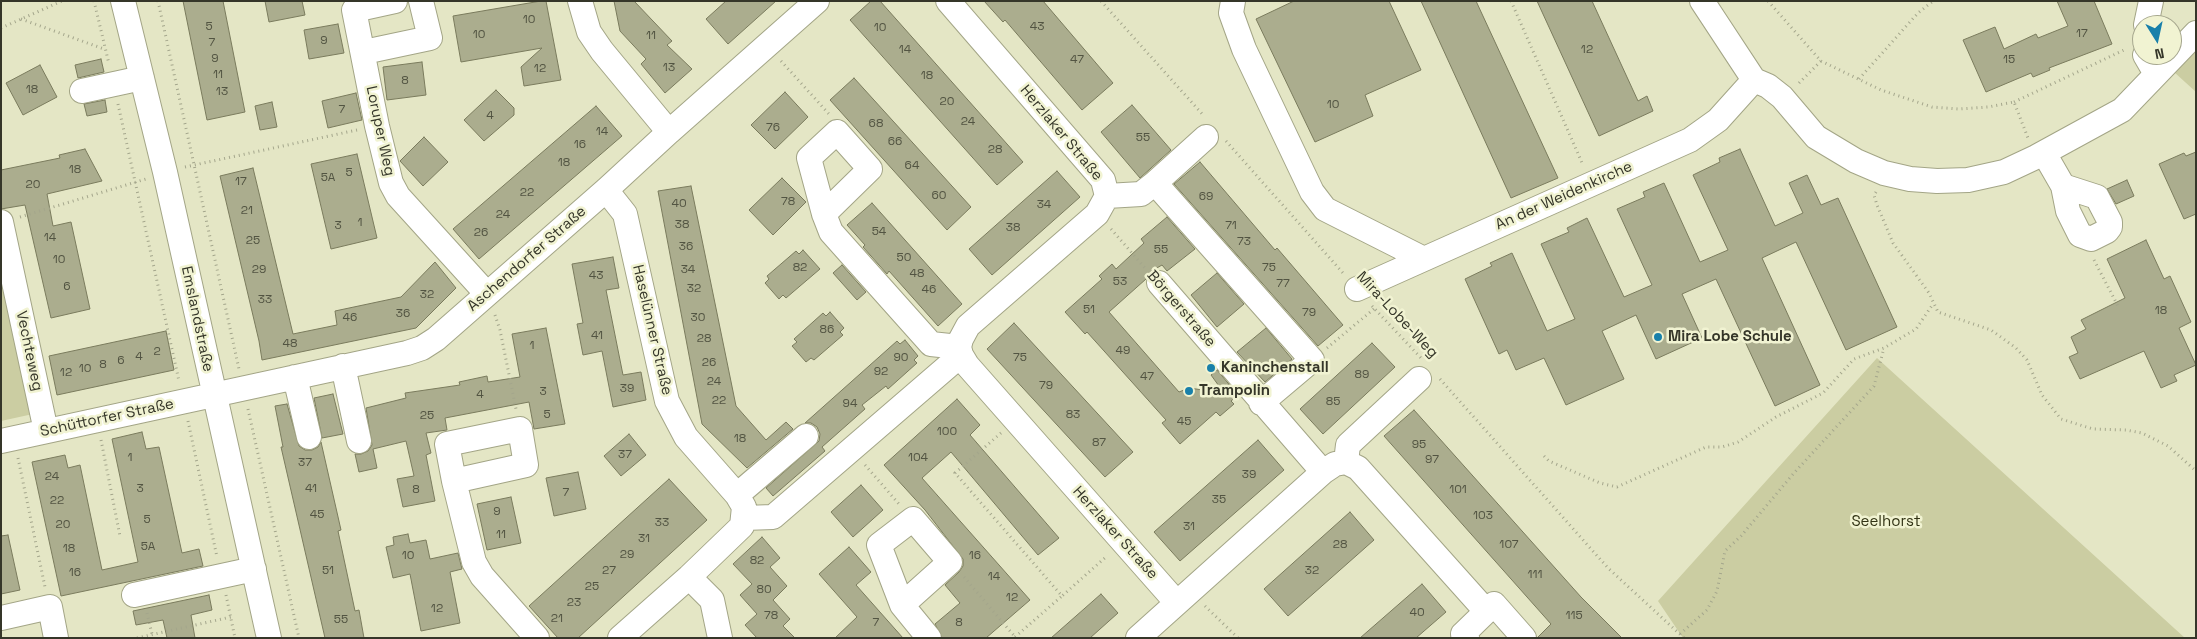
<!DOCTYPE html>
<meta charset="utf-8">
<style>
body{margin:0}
#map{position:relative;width:2197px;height:639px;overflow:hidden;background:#e4e6c5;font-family:"Space Grotesk",sans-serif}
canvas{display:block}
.frame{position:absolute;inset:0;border:2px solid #353629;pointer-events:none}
.north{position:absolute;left:2132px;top:15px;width:50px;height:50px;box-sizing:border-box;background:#f1f3d2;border:1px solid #a6a78e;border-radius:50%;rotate:170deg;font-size:14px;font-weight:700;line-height:20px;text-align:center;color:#353629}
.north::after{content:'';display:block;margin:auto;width:18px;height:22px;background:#1980aa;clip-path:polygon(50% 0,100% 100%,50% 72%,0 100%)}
</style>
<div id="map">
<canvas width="2197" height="639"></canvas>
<div class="frame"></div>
<div class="north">N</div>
</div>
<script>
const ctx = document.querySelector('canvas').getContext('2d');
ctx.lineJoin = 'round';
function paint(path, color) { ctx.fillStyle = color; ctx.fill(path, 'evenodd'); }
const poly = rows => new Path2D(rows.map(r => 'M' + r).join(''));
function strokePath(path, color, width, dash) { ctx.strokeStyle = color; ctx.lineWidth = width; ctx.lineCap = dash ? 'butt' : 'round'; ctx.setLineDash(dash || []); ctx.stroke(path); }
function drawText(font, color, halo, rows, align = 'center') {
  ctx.font = font + ' "Space Grotesk",sans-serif'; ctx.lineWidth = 5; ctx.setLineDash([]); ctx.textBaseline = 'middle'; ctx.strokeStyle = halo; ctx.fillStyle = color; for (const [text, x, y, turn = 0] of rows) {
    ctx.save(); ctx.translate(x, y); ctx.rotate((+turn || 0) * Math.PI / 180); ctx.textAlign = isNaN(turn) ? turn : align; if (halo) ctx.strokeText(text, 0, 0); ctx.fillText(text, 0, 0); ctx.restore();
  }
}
const green = poly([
 [2196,48,2196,92,2174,72],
 [6,283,33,414,1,421,1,284],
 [1877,358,2185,638,1683,638,1658,601]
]);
const building = poly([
 [183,1,223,1,245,112,207,120,183,1],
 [265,1,302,1,305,15,269,22,265,1],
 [541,1,546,1,561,80,524,86,521,67,542,48,461,62,453,16,541,1],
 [614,1,634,1,672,41,667,45,692,69,665,93,641,64,646,59,620,31,614,1],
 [726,1,776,1,728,44,706,19,726,1],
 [871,1,880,1,1023,162,997,185,850,20,871,1],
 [984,1,1043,1,1113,83,1082,110,1005,20,1003,22,984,1],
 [1294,1,1389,1,1421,70,1365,95,1373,116,1315,142,1256,19,1294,1],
 [1421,1,1476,1,1558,178,1511,198,1421,1],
 [1537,1,1592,1,1638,101,1647,96,1653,111,1599,136,1537,1],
 [2057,1,2094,1,2112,44,2049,68,2050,70,2033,77,2031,73,1986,92,1963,40,1995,27,2004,49,2036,34,2038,38,2068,26,2057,1],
 [338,24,344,53,309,59,304,30,338,24],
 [101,59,104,72,78,78,75,65,101,59],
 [422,62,426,95,387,100,383,67,422,62],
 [40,65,57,97,23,115,6,83,40,65],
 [854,78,971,207,947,230,830,100,854,78],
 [496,90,514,108,514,115,484,141,464,120,496,90],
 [785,92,808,117,775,149,751,125,785,92],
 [356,93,362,120,328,128,322,101,356,93],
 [105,100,107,112,87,116,84,104,105,100],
 [272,102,277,127,260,130,255,106,272,102],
 [1132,105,1171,150,1140,178,1101,132,1132,105],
 [596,106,622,136,479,259,453,229,596,106],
 [424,137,448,162,423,186,400,161,424,137],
 [85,149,102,181,47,194,53,226,71,222,90,309,51,318,25,205,1,209,1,170,60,158,59,155,85,149],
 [1740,149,1775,226,1803,213,1789,183,1807,175,1821,205,1838,198,1897,327,1846,350,1796,242,1762,258,1820,385,1775,406,1716,279,1682,294,1702,338,1656,359,1636,315,1602,331,1624,379,1566,405,1544,358,1516,370,1507,350,1499,354,1465,279,1492,266,1490,263,1512,253,1547,331,1575,319,1541,244,1569,232,1567,228,1587,218,1624,297,1652,285,1617,209,1645,197,1643,192,1664,183,1700,262,1728,250,1693,175,1720,162,1719,158,1740,149],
 [2196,152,2196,214,2184,219,2159,164,2184,153,2186,156,2196,152],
 [357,154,377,238,331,249,311,164,357,154],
 [1200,162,1275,250,1277,248,1343,325,1318,346,1174,184,1200,162],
 [253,168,293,334,337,325,335,311,401,297,435,262,456,288,416,328,262,360,259,341,220,176,253,168],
 [1057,171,1080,197,992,275,969,249,1057,171],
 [782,178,806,202,773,235,749,210,782,178],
 [2127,180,2134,196,2116,204,2107,189,2127,180],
 [691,186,736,406,766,440,786,422,793,429,747,468,702,424,658,191,691,186],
 [872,203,962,304,938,326,889,271,887,274,863,247,865,245,847,225,872,203],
 [1167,217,1195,249,1167,271,1162,265,1150,272,1146,279,1109,312,1179,392,1189,388,1224,393,1211,375,1217,370,1238,395,1231,401,1234,404,1220,416,1216,412,1180,444,1162,423,1166,420,1087,332,1085,334,1065,312,1102,279,1099,276,1112,264,1116,269,1144,243,1141,239,1167,217],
 [2146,240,2164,279,2170,276,2191,322,2179,328,2196,365,2174,375,2177,381,2161,388,2144,351,2080,379,2069,357,2078,353,2071,337,2086,329,2081,320,2125,298,2107,259,2146,240],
 [803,250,820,269,786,298,783,295,779,299,765,283,769,279,767,276,796,251,799,254,803,250],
 [613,257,619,288,606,290,623,375,641,372,646,400,613,407,602,351,583,355,577,324,583,323,572,264,613,257],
 [842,265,866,292,857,300,833,273,842,265],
 [1217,273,1244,304,1217,327,1191,295,1217,273],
 [830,312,844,328,840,332,843,335,814,360,811,358,806,362,792,346,797,342,794,339,823,313,826,316,830,312],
 [1014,323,1133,452,1105,477,987,349,1014,323],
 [546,328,565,424,534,429,529,402,445,418,447,430,426,433,431,453,426,455,435,501,403,507,397,479,414,476,406,441,373,449,377,468,359,472,355,454,361,454,368,451,372,445,366,408,406,398,405,393,460,385,459,382,487,376,488,382,520,377,512,334,546,328],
 [1266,328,1292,359,1265,382,1237,352,1266,328],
 [166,331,174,370,57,395,49,356,166,331],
 [905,340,918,356,914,360,917,363,888,389,886,386,862,405,865,409,822,447,825,451,773,496,766,488,819,441,820,434,817,427,811,423,805,423,897,341,900,344,905,340],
 [1372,343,1395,367,1323,434,1300,409,1372,343],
 [333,394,343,434,322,438,314,398,333,394],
 [957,399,980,425,970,435,1059,538,1038,555,951,452,922,478,1030,600,986,638,942,638,935,624,960,603,945,585,959,572,963,566,963,559,925,510,884,465,957,399],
 [287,404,299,446,305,450,312,450,318,447,321,442,341,530,338,531,355,611,359,610,364,638,325,638,281,447,283,447,275,406,287,404],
 [1414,410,1581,597,1622,638,1537,638,1551,624,1384,436,1414,410],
 [142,432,146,449,159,447,182,553,199,549,203,566,61,596,32,462,65,455,68,468,80,465,102,570,138,562,112,439,142,432],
 [629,434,646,455,621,476,604,456,629,434],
 [1258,440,1284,470,1180,561,1154,532,1258,440],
 [578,472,586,509,554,516,546,478,578,472],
 [669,479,707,520,578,638,558,638,529,606,669,479],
 [861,485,883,510,853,537,831,512,861,485],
 [511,497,521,543,487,550,477,504,511,497],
 [1350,512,1374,540,1288,616,1264,589,1350,512],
 [408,534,410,543,426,540,430,559,458,553,462,569,450,572,460,623,421,631,410,574,393,578,386,547,394,545,393,537,408,534],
 [8,535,20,590,1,594,1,536,8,535],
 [762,537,780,558,770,567,787,586,773,600,790,619,783,626,795,638,757,638,745,625,757,614,740,595,752,584,733,564,762,537],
 [849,547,871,572,856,585,903,638,835,638,857,617,819,574,849,547],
 [1422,584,1446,612,1416,638,1360,638,1422,584],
 [1101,594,1118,613,1090,638,1051,638,1101,594],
 [209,595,212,610,191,615,195,638,167,638,163,620,136,625,133,611,209,595]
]);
const path = poly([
 [94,1,109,64],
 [158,1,239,369],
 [1101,1,1204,116],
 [1511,1,1583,165],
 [1768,1,1821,61,1881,90,1932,107,1959,109,1988,107,2014,102,2028,138],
 [21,19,104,49],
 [1,28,62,1],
 [781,61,829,114],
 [1859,79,1918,13,1933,1],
 [1799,83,1821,61],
 [2014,102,2124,50],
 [118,104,179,381],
 [1226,141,1343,273],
 [185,167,357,130],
 [1876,192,1874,195,1877,205,1893,243,1929,293,1938,312,1991,330,2016,348,2027,360,2042,395,2061,419,2093,429,2126,430,2142,433,2168,446,2196,471],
 [20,217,146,179],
 [1111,229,1145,268],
 [2094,260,2119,308],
 [1372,306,1421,358],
 [495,315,500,330,516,409],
 [1327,348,1375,308],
 [1440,379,1608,568,1684,638],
 [248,409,299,638],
 [188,421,217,557],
 [1001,433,955,473,1062,596,1107,556],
 [101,440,120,536],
 [1544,456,1549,461,1600,483,1617,487,1706,447,1722,447,1738,442,1776,417,1823,393,1854,359,1884,348,1916,329,1933,304],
 [18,458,45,587],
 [865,465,899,504],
 [964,577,1016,638],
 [226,595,235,638],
 [1205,606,1238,638],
 [147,613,152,634],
 [1680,634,1707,610,1717,591,1725,551,1741,536,1794,473,1874,386,1884,348],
 [1015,637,1062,596],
 [137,638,231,617]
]);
const minor = poly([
 [123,1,165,172,269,638],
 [395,1,354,10,377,126,391,183,398,196,487,294],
 [948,1,1103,180,1107,196,1097,214,968,326,961,339,959,347,961,355,967,365,1177,603],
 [1233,1,1231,13,1244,49,1312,192,1325,209,1424,259],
 [1702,1,1754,80,1768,86,1782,97,1816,137,1856,161,1884,173,1910,179,1937,181,1968,180,2004,172,2036,157,2122,110,2196,33],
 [2146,25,2151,1],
 [364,52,430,38,421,1],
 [2145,55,2156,74],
 [82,91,142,78],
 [669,132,817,1],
 [2044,153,2063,186,2068,211,2080,235,2091,239,2107,231,2110,227,2110,222,2097,197,2063,186],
 [1155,183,1206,137],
 [606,190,625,214,667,401,686,437,737,495,744,507,742,526,689,577,620,638],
 [1107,196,1141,194,1155,183,1312,360,1261,403],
 [824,214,870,169,837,132,809,158,824,214,831,232,931,344,959,347],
 [1,222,46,431],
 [1159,283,1323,472],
 [1357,289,1690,140,1718,120,1754,80],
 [343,366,359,441],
 [295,377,309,437],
 [1,441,407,353,422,348,436,339,606,190,669,132,602,51,589,32,580,1],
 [1346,462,1348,445,1419,379],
 [454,481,526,465,520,429,447,444,454,481,474,562,482,576,537,638],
 [737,495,806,436],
 [744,518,773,517,961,355],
 [689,577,712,600,720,638],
 [134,595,254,569],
 [902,605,950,562,913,519,879,545,902,605,929,638],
 [1,618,50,607,56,638],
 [1138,638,1323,472,1335,464,1346,462,1358,468,1486,611],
 [1467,638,1463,634,1494,604,1524,638]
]);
const markers = [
 [1658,337,5,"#1980aa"],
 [1211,368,5,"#1980aa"],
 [1189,391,5,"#1980aa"]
];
const numberNames = [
 ["10",529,20],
 ["5",209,27],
 ["43",1037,27],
 ["10",880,28],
 ["17",2082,34],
 ["10",479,35],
 ["11",651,36],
 ["9",324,41],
 ["7",212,43],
 ["14",905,50],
 ["12",1587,50],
 ["9",215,59],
 ["47",1077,60],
 ["15",2009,60],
 ["13",669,68],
 ["12",540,69],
 ["11",218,75],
 ["18",927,76],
 ["8",405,81],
 ["18",32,90],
 ["13",222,92],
 ["20",947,102],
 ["10",1333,105],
 ["7",342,110],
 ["4",490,116],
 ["24",968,122],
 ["68",876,124],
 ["76",773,128],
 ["14",602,132],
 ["55",1143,138],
 ["66",895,142],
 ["16",580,145],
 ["28",995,150],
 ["18",564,163],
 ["64",912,166],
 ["18",75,170],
 ["5",349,173],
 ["5A",328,178],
 ["17",241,182],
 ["20",33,185],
 ["22",527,193],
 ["60",939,196],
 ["69",1206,197],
 ["78",788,202],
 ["40",679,204],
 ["34",1044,205],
 ["21",247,211],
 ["24",503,215],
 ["1",360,223],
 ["38",682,225],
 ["3",338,226],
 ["71",1231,226],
 ["38",1013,228],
 ["54",879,232],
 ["26",481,233],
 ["14",50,238],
 ["25",253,241],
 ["73",1244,242],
 ["36",686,247],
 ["55",1161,250],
 ["50",904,258],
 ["10",59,260],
 ["82",800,268],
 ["75",1269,268],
 ["29",259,270],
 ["34",688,270],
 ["48",917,274],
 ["43",596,276],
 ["53",1120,282],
 ["77",1283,284],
 ["6",67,287],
 ["32",694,289],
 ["46",929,290],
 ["32",427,295],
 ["33",265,300],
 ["51",1089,310],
 ["18",2161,311],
 ["79",1309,313],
 ["36",403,314],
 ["46",350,318],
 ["30",698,318],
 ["86",827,330],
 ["41",597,336],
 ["28",704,339],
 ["48",290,344],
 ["1",532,346],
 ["49",1123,351],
 ["2",157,352],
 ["4",139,357],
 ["90",901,358],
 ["75",1020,358],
 ["6",121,361],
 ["26",709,363],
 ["8",103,365],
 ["10",85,369],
 ["92",881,372],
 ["12",66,373],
 ["89",1362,375],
 ["47",1147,377],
 ["24",714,382],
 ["79",1046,386],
 ["39",627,389],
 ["3",543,392],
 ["4",480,395],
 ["22",719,401],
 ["85",1333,402],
 ["94",850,404],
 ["5",547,415],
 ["83",1073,415],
 ["25",427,416],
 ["45",1184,422],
 ["100",947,432],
 ["18",740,439],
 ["87",1099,443],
 ["95",1419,445],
 ["37",625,455],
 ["1",130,458],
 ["104",918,458],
 ["97",1432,460],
 ["37",305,463],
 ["39",1249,475],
 ["24",52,477],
 ["3",140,489],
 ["41",311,489],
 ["8",416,490],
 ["101",1458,490],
 ["7",566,493],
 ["35",1219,500],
 ["22",57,501],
 ["9",497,512],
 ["45",317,515],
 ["103",1483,516],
 ["5",147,520],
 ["33",662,523],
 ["20",63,525],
 ["31",1189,527],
 ["11",501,535],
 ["31",644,539],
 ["28",1340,545],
 ["107",1509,545],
 ["5A",148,547],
 ["18",69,549],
 ["29",627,555],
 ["10",408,556],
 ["16",975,556],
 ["82",757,561],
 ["51",328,571],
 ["27",609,571],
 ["32",1312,571],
 ["16",75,573],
 ["111",1535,575],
 ["14",994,577],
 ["25",592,587],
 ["80",764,590],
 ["12",1012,598],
 ["23",574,603],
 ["12",437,609],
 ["40",1417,613],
 ["78",771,616],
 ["115",1574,616],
 ["21",557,619],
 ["55",341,620],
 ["7",876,623],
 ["8",959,623]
];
const streetNames = [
 ["Loruper Weg",380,131,78],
 ["Herzlaker Straße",1061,133,50],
 ["An der Weidenkirche",1564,196,-24],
 ["Aschendorfer Straße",527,259,-41],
 ["Börgerstraße",1181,309,49],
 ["Mira-Lobe-Weg",1397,315,47],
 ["Emslandstraße",197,319,78],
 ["Haselünner Straße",652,330,77],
 ["Vechteweg",29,351,78],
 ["Schüttorfer Straße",107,418,-12],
 ["Herzlaker Straße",1115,533,48]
];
const poiNames = [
 ["Mira Lobe Schule",1668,337],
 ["Kaninchenstall",1221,368],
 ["Trampolin",1199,391]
];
const parkNames = [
 ["Seelhorst",1886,522]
];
paint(green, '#cbcda2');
paint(building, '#abad8e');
strokePath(building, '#7a7b5d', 1);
strokePath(minor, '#a3a586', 26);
strokePath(path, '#a4a68c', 3, [1, 4]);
strokePath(minor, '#fff', 24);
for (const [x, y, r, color] of markers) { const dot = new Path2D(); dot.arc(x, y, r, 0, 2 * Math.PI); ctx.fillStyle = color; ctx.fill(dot); strokePath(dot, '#f1f3d2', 2); }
drawText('12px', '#525442', null, numberNames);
drawText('15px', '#353629', '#f1f3d2', streetNames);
drawText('bold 15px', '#353629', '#f1f3d2', poiNames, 'left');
drawText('15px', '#323314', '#f1f3d2', parkNames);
</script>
